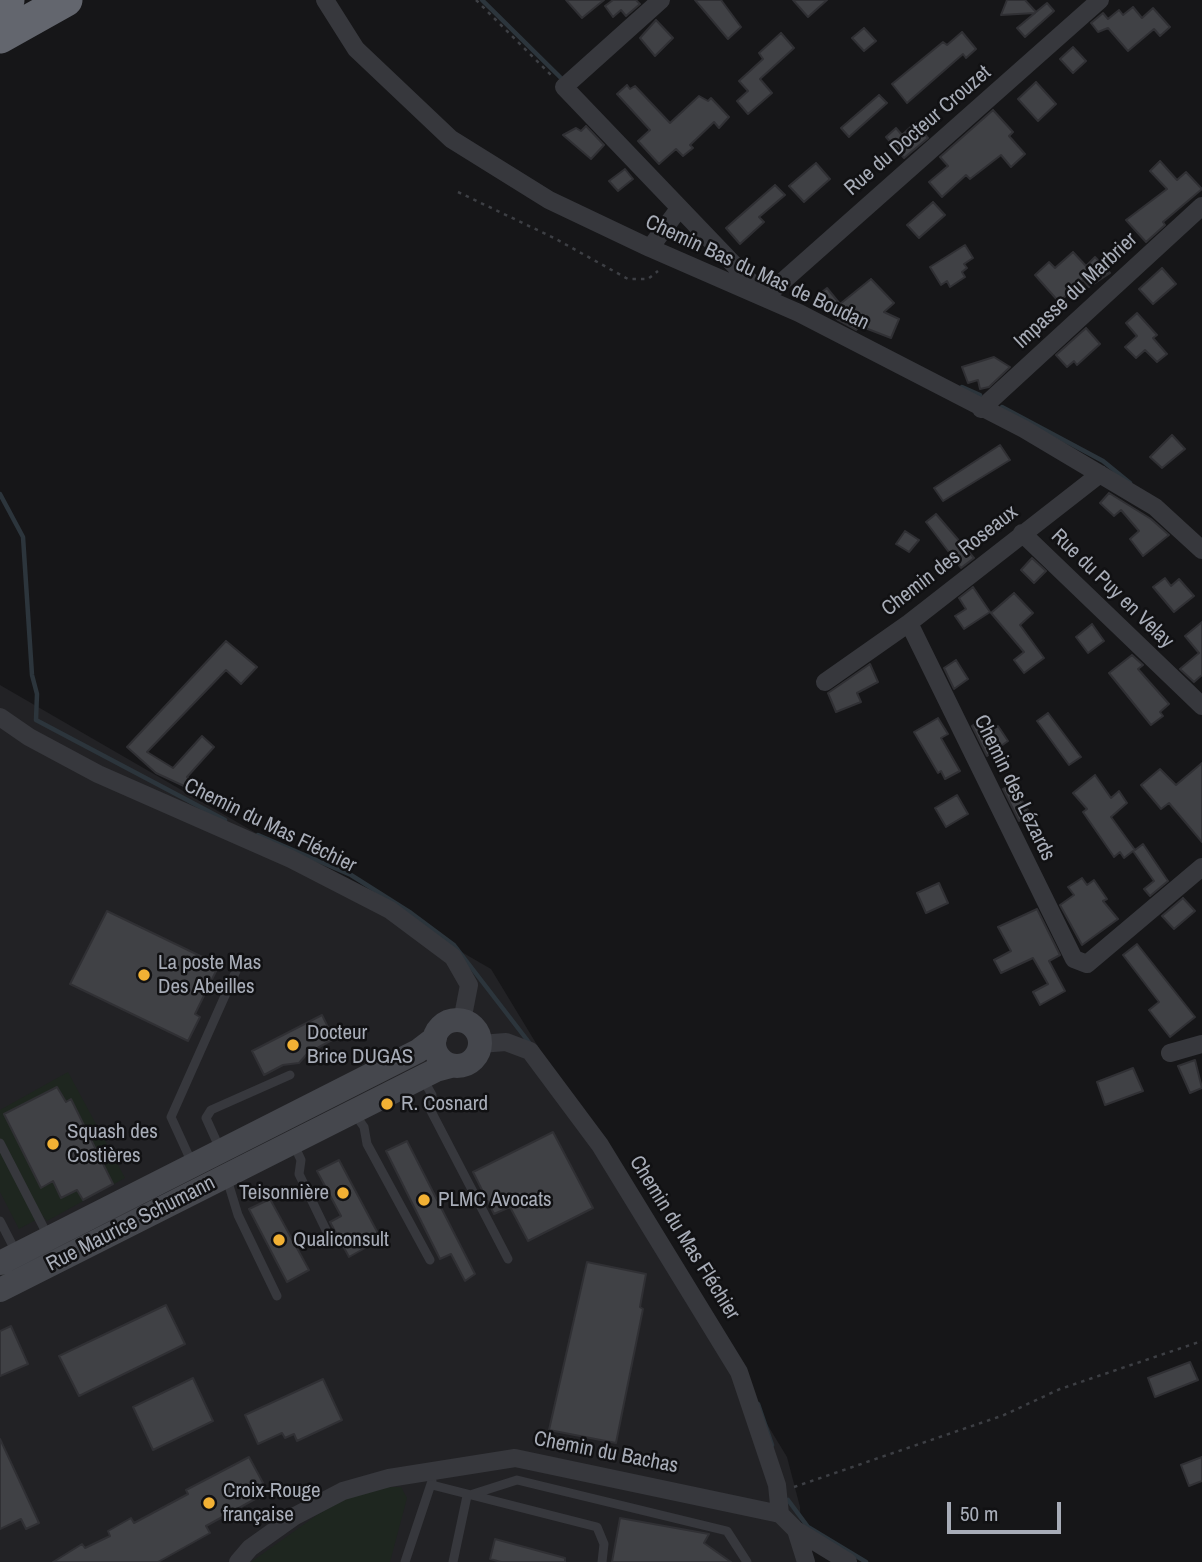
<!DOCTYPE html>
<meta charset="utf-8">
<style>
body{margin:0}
#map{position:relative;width:1202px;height:1562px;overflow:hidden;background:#161618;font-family:"Archivo Narrow",sans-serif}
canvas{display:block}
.scale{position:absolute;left:947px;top:1502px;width:114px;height:32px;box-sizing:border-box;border:4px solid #a8adb8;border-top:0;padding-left:9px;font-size:21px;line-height:24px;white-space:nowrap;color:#a8adb8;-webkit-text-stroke:5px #111113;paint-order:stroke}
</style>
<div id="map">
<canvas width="1202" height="1562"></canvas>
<div class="scale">50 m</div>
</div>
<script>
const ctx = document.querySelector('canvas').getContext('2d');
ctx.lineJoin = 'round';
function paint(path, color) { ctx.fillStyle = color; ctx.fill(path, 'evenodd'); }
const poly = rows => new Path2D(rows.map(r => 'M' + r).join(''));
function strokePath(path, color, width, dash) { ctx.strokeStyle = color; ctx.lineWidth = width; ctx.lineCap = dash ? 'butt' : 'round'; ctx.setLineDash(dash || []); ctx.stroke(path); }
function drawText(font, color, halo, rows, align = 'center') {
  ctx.font = font + ' "Archivo Narrow",sans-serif'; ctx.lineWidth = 5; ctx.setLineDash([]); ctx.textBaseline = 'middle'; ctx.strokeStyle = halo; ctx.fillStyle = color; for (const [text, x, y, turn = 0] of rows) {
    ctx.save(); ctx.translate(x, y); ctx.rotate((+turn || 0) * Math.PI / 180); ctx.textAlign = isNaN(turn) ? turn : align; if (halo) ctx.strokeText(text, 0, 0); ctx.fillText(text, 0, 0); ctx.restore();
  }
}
const built = poly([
 [0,685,491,969,787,1457,800,1507,802,1562,0,1562]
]);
const green = poly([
 [68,1072,125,1178,47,1221,43,1216,19,1229,0,1192,0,1110],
 [381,1487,401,1487,407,1498,390,1562,251,1562,317,1515,348,1497]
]);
const stream = poly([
 [482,0,564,81],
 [962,387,980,395],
 [1002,407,1103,461,1130,483],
 [0,494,23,537,32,675,37,694,36,720,225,820],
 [258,835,351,875,411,913,454,945,531,1045],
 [758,1404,772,1445],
 [788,1500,808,1527,866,1562]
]);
const building = poly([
 [566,0,604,0,582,18,566,0],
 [613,0,636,0,640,4,626,16,621,10,613,17,605,6,613,0],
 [695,0,721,0,741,27,728,39,695,0],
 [793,0,827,0,808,17,793,0],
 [1007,0,1025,0,1036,12,1047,3,1054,11,1025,37,1017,28,1035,13,1001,15,1007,0],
 [1133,7,1142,18,1153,8,1170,27,1160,36,1154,29,1128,51,1108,28,1098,32,1091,23,1103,13,1108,19,1119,10,1123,15,1133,7],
 [656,20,673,38,655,56,640,38,656,20],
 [864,28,876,41,864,51,852,38,864,28],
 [962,32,976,49,966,58,963,54,907,103,892,84,943,42,947,45,962,32],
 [781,33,794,48,760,79,772,93,748,114,737,101,748,91,739,81,763,59,759,53,781,33],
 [1073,47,1086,61,1073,73,1060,59,1073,47],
 [1036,82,1056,104,1038,121,1018,99,1036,82],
 [627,85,630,89,635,86,670,123,699,96,708,101,711,98,729,117,719,128,714,122,690,145,693,148,683,156,676,149,659,164,638,141,650,130,617,94,627,85],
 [879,95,887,103,849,137,841,128,879,95],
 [993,110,1013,132,1009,136,1025,154,1011,167,1001,155,970,179,966,175,942,197,929,182,948,166,940,157,993,110],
 [915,123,928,138,904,158,886,137,896,128,902,135,915,123],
 [586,126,604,145,591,159,563,135,576,128,581,131,586,126],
 [1160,161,1177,180,1186,172,1202,189,1163,222,1165,225,1146,242,1126,220,1167,189,1150,171,1160,161],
 [816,163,830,179,804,202,789,186,816,163],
 [625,169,633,179,618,191,609,181,625,169],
 [775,185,785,195,759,217,764,222,740,244,726,228,775,185],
 [933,202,945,215,919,238,907,225,933,202],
 [965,245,973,258,964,264,967,268,962,272,965,277,950,287,947,281,941,285,930,267,965,245],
 [1073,252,1086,266,1095,257,1110,273,1089,287,1083,280,1059,302,1035,275,1049,262,1055,268,1073,252],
 [1162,268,1176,284,1153,304,1139,289,1162,268],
 [871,279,894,303,884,312,899,319,891,338,860,326,856,330,838,320,817,296,827,288,840,304,871,279],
 [1137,313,1157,335,1153,338,1167,354,1157,362,1145,350,1136,358,1125,347,1137,336,1126,323,1137,313],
 [1086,328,1100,344,1077,365,1074,361,1067,367,1056,355,1086,328],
 [994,357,1010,367,989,387,980,389,978,380,968,383,962,367,994,357],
 [1172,435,1185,449,1162,468,1150,457,1172,435],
 [1000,445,1010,460,943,501,934,488,1000,445],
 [1109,493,1151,519,1169,535,1143,556,1130,539,1139,531,1121,510,1114,516,1100,503,1109,493],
 [936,514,974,558,961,568,926,522,936,514],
 [905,531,919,540,909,552,896,544,905,531],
 [1032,558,1046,571,1034,583,1021,570,1032,558],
 [1165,578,1171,586,1179,579,1194,596,1174,612,1153,587,1165,578],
 [973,587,990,612,964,629,955,616,966,609,959,598,973,587],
 [1014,593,1033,613,1020,625,1044,658,1024,673,1014,660,1024,652,991,613,1014,593],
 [1202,622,1202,675,1194,682,1180,669,1199,653,1185,636,1202,622],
 [1092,624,1104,641,1088,653,1076,637,1092,624],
 [226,641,257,667,241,684,226,670,147,752,173,768,202,736,214,747,187,777,191,779,186,787,156,773,127,747,226,641],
 [1132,655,1143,665,1138,669,1169,704,1160,712,1163,716,1151,725,1109,673,1132,655],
 [956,660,968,679,954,689,944,668,956,660],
 [870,664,878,682,857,693,861,702,836,712,828,693,870,664],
 [1048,713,1081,757,1069,765,1037,721,1048,713],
 [938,718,948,734,941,738,960,771,945,779,941,771,938,773,914,732,938,718],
 [980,720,986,733,998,726,1008,741,987,756,972,726,980,720],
 [1202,763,1202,842,1169,803,1161,809,1141,785,1160,769,1176,785,1202,763],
 [1095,775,1111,798,1119,791,1127,803,1111,817,1135,850,1143,844,1168,881,1150,896,1144,889,1154,881,1133,851,1124,858,1120,852,1114,857,1083,812,1087,809,1073,793,1095,775],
 [1011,784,1030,813,1019,821,1003,789,1011,784],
 [957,795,968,814,946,827,935,808,957,795],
 [1082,878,1087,885,1094,880,1107,899,1103,901,1118,919,1082,945,1060,905,1074,895,1068,887,1082,878],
 [939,883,948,903,926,913,917,893,939,883],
 [1183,898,1195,911,1174,929,1162,916,1183,898],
 [1037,909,1060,955,1049,961,1065,991,1040,1005,1033,992,1048,984,1033,958,1001,973,994,960,1011,951,998,927,1037,909],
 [107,911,219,965,195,1014,200,1017,188,1041,70,984,107,911],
 [1137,944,1195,1017,1170,1037,1149,1010,1159,1002,1123,955,1137,944],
 [322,1015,334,1039,308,1053,299,1063,283,1065,264,1075,252,1051,322,1015],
 [1195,1060,1202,1088,1190,1093,1178,1066,1195,1060],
 [1133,1068,1143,1091,1105,1105,1097,1082,1133,1068],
 [57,1087,66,1102,71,1099,113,1184,83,1200,77,1190,61,1198,53,1181,41,1188,4,1114,57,1087],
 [553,1132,593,1208,528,1241,510,1207,494,1214,473,1172,553,1132],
 [407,1141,475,1274,465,1281,451,1254,440,1259,386,1151,407,1141],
 [339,1160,381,1239,349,1257,330,1222,341,1216,317,1171,339,1160],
 [270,1199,309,1270,287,1282,249,1209,270,1199],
 [587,1262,646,1274,640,1307,643,1309,616,1443,549,1430,587,1262],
 [166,1305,185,1344,79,1396,59,1356,166,1305],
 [11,1326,28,1364,0,1376,0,1331,11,1326],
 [1190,1362,1198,1380,1155,1397,1148,1378,1190,1362],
 [193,1378,213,1421,153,1450,133,1407,193,1378],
 [323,1379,342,1420,297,1441,294,1434,285,1438,282,1433,258,1444,245,1415,323,1379],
 [0,1439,39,1523,26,1529,21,1519,0,1529,0,1439],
 [249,1457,268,1492,206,1526,210,1533,158,1562,53,1562,82,1544,85,1548,110,1536,108,1531,131,1518,134,1523,188,1494,186,1490,249,1457],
 [1202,1457,1202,1481,1189,1486,1181,1465,1202,1457],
 [620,1518,709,1534,704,1543,731,1562,612,1562,620,1518],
 [495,1539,565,1558,565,1562,501,1562,490,1559,495,1539]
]);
const path = poly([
 [476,0,553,77],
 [458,192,554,238,628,279,648,279,658,271],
 [794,1487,1004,1415,1060,1389,1202,1341]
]);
const lane = poly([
 [423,1079,432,1095,431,1111,508,1259],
 [354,1113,364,1127,367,1144,430,1260],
 [0,1143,49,1238],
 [294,1145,301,1160,299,1174,326,1230],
 [220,1149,206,1118,211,1110,290,1075],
 [192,1163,171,1117,236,971],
 [227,1179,238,1215,277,1296],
 [0,1221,16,1252],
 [432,1485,597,1527,604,1544,602,1562],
 [405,1562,432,1481],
 [453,1562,467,1496,517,1480,727,1531,747,1562]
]);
const street = poly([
 [325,0,356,49,451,139,549,200,650,248,799,313,1024,429,1155,507,1202,550],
 [661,0,564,87,765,297,1100,0],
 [650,248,678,210],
 [981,409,1202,206],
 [1022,533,1202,706],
 [909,623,1074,959,1087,964,1202,867],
 [825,682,909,623,1100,474],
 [0,717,29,737,98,774,291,859,390,910,453,957,469,985,462,1021],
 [480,1044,506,1042,530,1051,600,1145,739,1372,777,1485,780,1514],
 [1170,1053,1202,1044],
 [796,1530,806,1562],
 [238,1562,250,1548,295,1516,343,1491,389,1478,515,1458,780,1514,796,1530,848,1562]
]);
const secondary = poly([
 '434 1043a23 23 0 1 1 46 0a23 23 0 1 1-46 0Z',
 [0,1263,418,1051,435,1038],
 [0,1290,436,1070,451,1066]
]);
const highway = poly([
 [0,4,8,0],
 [0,37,66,0]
]);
const markers = [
 [144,975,7,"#f2b134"],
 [293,1045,7,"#f2b134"],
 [387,1104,7,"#f2b134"],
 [53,1144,7,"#f2b134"],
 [343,1193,7,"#f2b134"],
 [424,1200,7,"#f2b134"],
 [279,1240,7,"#f2b134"],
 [209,1503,7,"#f2b134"]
];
const streetNames = [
 ["Rue du Docteur Crouzet",918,131,-41],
 ["Chemin Bas du Mas de Boudan",757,273,25],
 ["Impasse du Marbrier",1076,291,-43],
 ["Chemin des Roseaux",950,561,-38],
 ["Rue du Puy en Velay",1112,589,44],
 ["Chemin des Lézards",1014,788,64],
 ["Chemin du Mas Fléchier",270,826,26],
 ["Rue Maurice Schumann",131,1224,-27],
 ["Chemin du Mas Fléchier",684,1238,58],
 ["Chemin du Bachas",606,1453,11]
];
const poiNames = [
 ["La poste Mas",158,963],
 ["Des Abeilles",158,987],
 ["Docteur",307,1033],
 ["Brice DUGAS",307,1057],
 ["R. Cosnard",401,1104],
 ["Squash des",67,1132],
 ["Costières",67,1156],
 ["Teisonnière",329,1193,"right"],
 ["PLMC Avocats",438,1200],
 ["Qualiconsult",293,1240],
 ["Croix-Rouge",223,1491],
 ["française",223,1515]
];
paint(built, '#222225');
paint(green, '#1e261f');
strokePath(stream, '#2c353c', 4.5);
paint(building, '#404145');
strokePath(building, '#303034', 2);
strokePath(path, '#3d3f44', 2.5, [3.5, 5]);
strokePath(lane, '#37383d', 9);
strokePath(street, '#37383d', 18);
strokePath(secondary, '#45474d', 24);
strokePath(highway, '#63666e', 33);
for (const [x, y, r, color] of markers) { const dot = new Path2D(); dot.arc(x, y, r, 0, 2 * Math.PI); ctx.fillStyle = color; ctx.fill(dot); strokePath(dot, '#111113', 2.5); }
drawText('21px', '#a8adb8', '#111113', streetNames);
drawText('21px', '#a8adb8', '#111113', poiNames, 'left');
</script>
